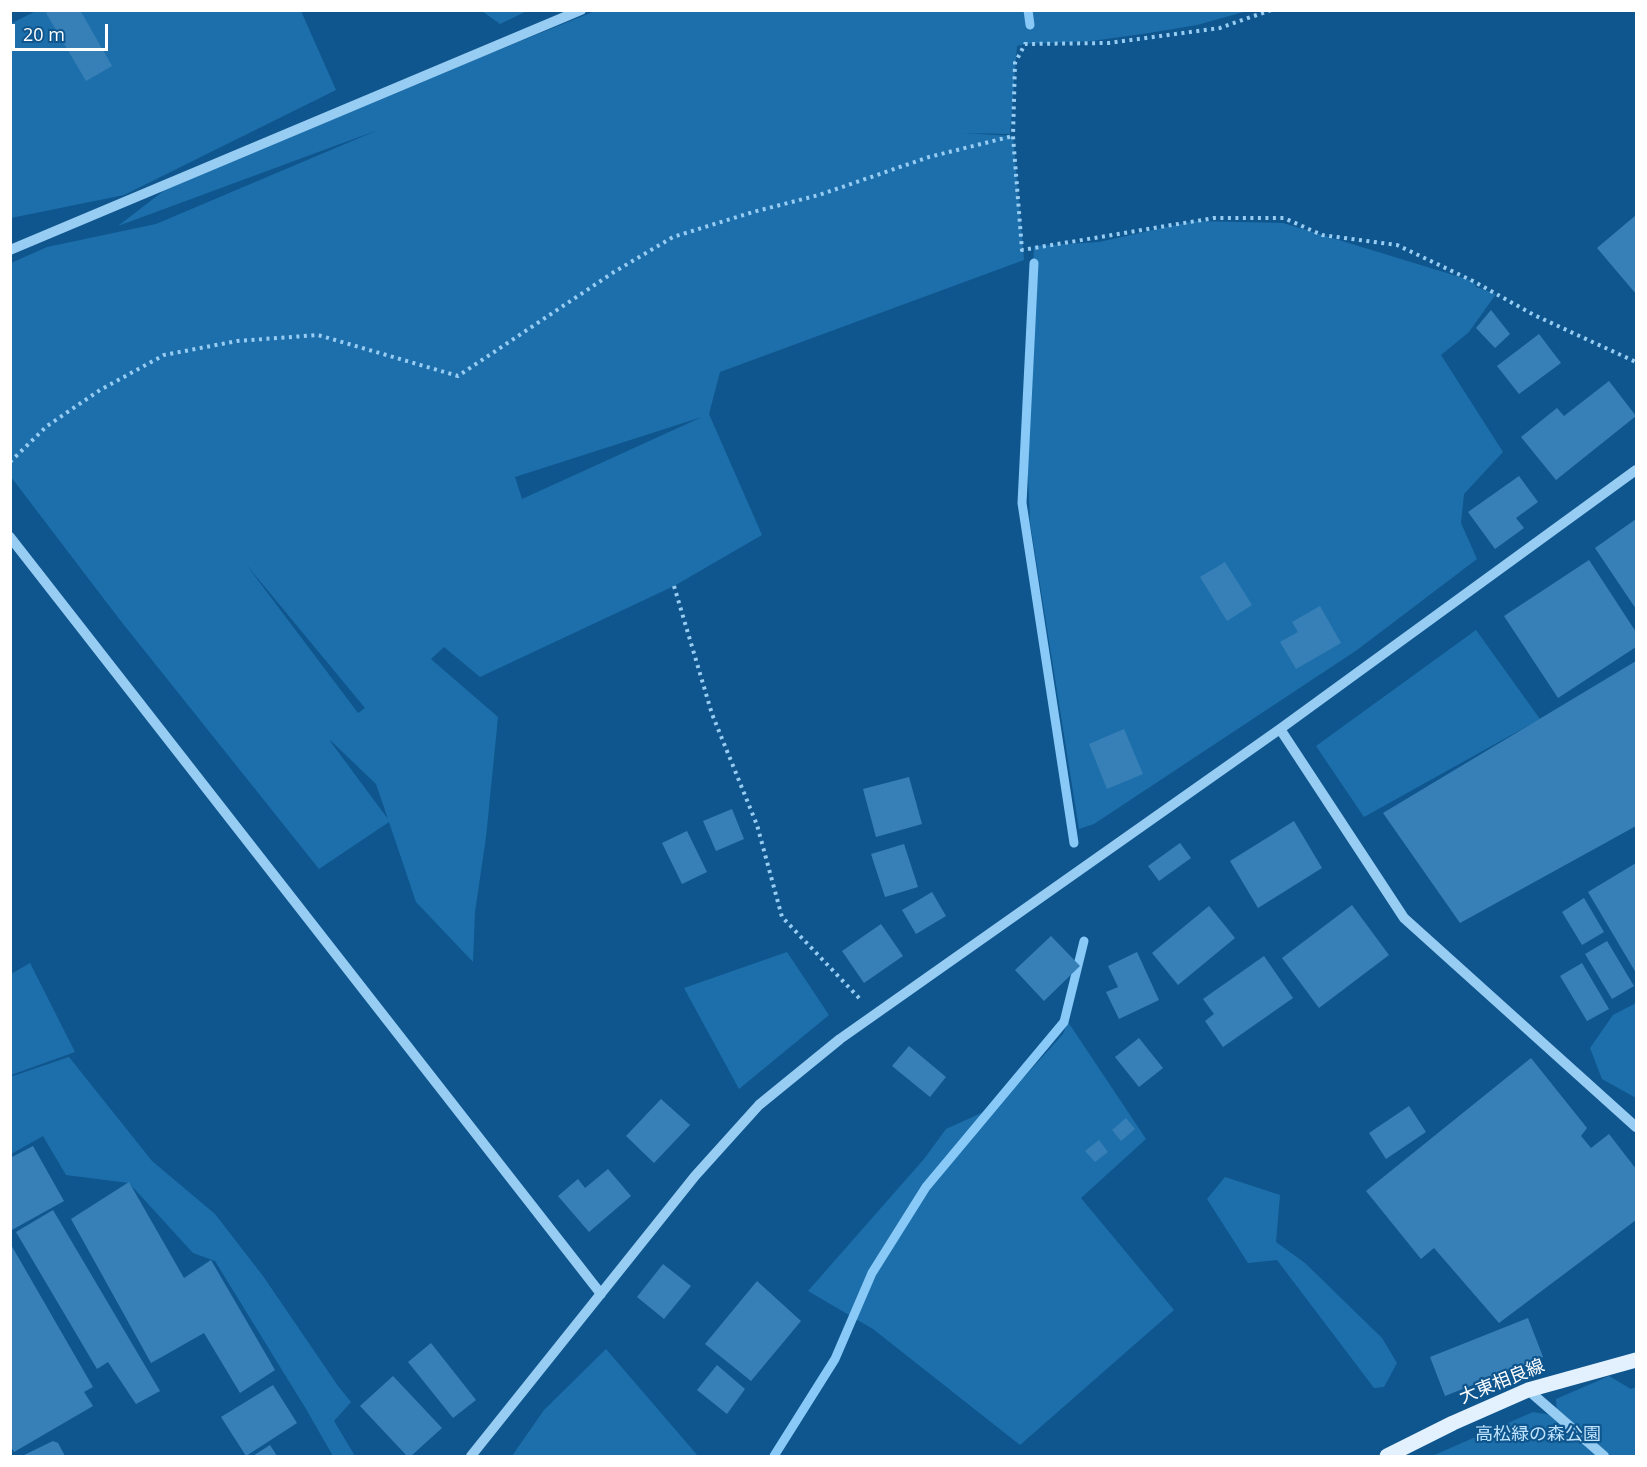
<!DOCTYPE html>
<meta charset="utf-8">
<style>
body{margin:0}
#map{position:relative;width:1647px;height:1467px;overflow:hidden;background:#0f568e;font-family:"Open Sans",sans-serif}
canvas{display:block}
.frame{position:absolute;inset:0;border:12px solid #fff;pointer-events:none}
.scale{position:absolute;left:12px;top:24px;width:96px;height:27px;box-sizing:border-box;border:3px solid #fff;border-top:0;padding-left:8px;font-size:18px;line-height:21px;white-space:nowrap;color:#fff;-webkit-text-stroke:4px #0f568e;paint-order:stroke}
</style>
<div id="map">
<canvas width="1647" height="1467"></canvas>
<div class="frame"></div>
<div class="scale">20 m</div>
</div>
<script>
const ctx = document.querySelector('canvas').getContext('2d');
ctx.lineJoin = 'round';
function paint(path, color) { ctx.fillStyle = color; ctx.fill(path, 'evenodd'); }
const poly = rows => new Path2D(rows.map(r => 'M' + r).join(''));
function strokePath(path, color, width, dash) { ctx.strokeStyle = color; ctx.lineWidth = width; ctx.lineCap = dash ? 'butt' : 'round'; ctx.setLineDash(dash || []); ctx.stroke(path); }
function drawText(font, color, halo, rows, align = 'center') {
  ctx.font = font + ' "Open Sans","Noto Sans JP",sans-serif'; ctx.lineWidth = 4.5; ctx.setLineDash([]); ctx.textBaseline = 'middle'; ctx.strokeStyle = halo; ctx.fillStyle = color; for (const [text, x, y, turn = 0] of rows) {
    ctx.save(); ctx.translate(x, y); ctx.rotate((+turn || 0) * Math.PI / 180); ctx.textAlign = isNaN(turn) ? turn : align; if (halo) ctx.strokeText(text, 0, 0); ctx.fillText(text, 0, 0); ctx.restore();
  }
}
const green = poly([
 [38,10,301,11,336,90,124,195,11,218,10,24],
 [482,11,527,11,500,24],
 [595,11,1247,11,1197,25,1149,33,1092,41,1025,44,1017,46,1010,134,962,133,1013,136,1024,260,720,372,709,414,762,535,674,586,480,677,444,647,431,659,498,717,486,837,475,912,473,962,416,902,389,822,319,869,120,620,11,477,11,263,47,247,156,224,378,130,118,226,179,179],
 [702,417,522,499,515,477],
 [245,563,365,708,358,713],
 [330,740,376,784,388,819,330,741],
 [1194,221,1283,223,1473,281,1476,287,1496,294,1469,332,1441,355,1503,452,1464,494,1461,523,1477,559,1357,650,1094,824,1079,829,1030,522,1026,427,1034,246,1099,242],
 [1476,630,1540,719,1364,817,1316,746],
 [787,952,829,1015,739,1089,684,988],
 [30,963,75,1052,11,1075,11,974],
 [1636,1003,1636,1098,1602,1079,1590,1048,1613,1015],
 [1068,1022,1146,1139,1081,1198,1174,1310,1020,1445,873,1329,808,1291,924,1159,946,1129,999,1105,1063,1034],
 [69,1057,152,1161,215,1214,263,1276,338,1386,351,1402,334,1421,355,1456,333,1456,306,1409,215,1261,193,1253,129,1183,66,1175,43,1136,11,1154,10,1077],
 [1225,1177,1280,1195,1276,1242,1305,1263,1382,1338,1397,1363,1384,1387,1374,1388,1277,1260,1248,1263,1207,1199],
 [606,1349,698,1456,512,1456,544,1410],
 [1609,1376,1631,1389,1636,1387,1636,1456,1432,1456,1533,1412,1557,1416,1556,1399]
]);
const stream = poly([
 [1028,10,1030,25],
 [1034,263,1022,503,1074,843],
 [774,1456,835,1359,872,1273,926,1187,1064,1022,1084,941]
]);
const building = poly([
 [50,10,80,10,112,66,86,81,46,13],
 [1636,215,1636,294,1597,248],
 [1491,310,1510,334,1495,348,1476,328],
 [1539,334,1561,363,1519,394,1497,366],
 [1609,381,1636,416,1556,480,1521,437,1557,408,1564,416],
 [1519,476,1538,502,1516,518,1524,528,1495,549,1468,512],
 [1636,519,1636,609,1595,548],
 [1589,560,1636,632,1636,647,1558,698,1504,616],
 [1225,562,1252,605,1227,621,1200,577],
 [1320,606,1341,643,1296,669,1280,642,1298,632,1292,622],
 [1636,661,1636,826,1460,923,1383,813],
 [1124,729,1143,774,1107,789,1089,744],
 [909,777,922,824,876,837,863,789],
 [732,809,744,839,716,851,703,821],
 [1294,821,1322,868,1258,908,1230,861],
 [687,831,707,872,682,884,662,843],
 [1180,843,1191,858,1159,881,1148,866],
 [904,844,918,887,885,897,871,854],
 [1636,863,1636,973,1588,892],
 [932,892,946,916,916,934,902,910],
 [1584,898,1604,932,1582,945,1562,912],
 [1352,905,1389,955,1319,1008,1282,958],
 [1209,906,1235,938,1178,985,1152,953],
 [881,924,903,956,864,983,842,951],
 [1051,936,1080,966,1044,1001,1015,970],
 [1607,941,1634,986,1612,999,1585,954],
 [1137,952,1159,1000,1119,1019,1106,992,1118,987,1108,966],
 [1264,956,1293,998,1223,1047,1205,1021,1214,1014,1203,999],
 [1582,963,1609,1009,1587,1021,1560,976],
 [1139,1038,1163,1068,1139,1087,1115,1057],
 [909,1046,946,1077,930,1097,892,1066],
 [1531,1058,1587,1128,1581,1136,1591,1148,1609,1134,1636,1169,1636,1220,1499,1323,1434,1248,1421,1259,1366,1191],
 [661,1099,690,1125,654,1163,626,1136],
 [1409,1106,1426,1132,1386,1159,1369,1133],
 [1126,1118,1135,1129,1121,1141,1112,1130],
 [1099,1140,1108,1152,1095,1162,1085,1151],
 [33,1146,64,1201,10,1231,10,1199,12,1198,10,1194,10,1158],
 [608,1169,631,1196,589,1232,558,1196,578,1179,585,1188],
 [129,1182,184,1278,211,1260,275,1370,240,1393,204,1333,151,1363,71,1219],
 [53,1210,160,1391,136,1404,108,1362,97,1369,16,1232],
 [10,1243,93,1387,84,1392,93,1406,14,1452,10,1445],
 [663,1264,691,1286,664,1319,637,1297],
 [757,1281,801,1321,751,1381,705,1344],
 [1528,1318,1543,1357,1445,1396,1430,1357],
 [431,1343,476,1400,453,1418,408,1362],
 [717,1365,745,1389,727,1414,697,1390],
 [393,1376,442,1428,411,1456,407,1456,360,1406],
 [273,1385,297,1423,246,1456,221,1417],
 [53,1441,58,1443,65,1456,22,1456],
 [270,1445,277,1456,253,1456]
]);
const path = poly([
 [1271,10,1220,28,1109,43,1025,44,1015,63,1013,136,1022,250,1214,218,1284,218,1322,235,1397,245,1473,281,1534,315,1636,362],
 [10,462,47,426,100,390,164,355,237,341,318,335,458,376,614,272,673,237,753,212,819,195,929,157,1013,136],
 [674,586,712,714,757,825,782,917,860,999]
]);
const minor = poly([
 [10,250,581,10],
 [10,537,601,1294],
 [1280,729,1404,918,1636,1127],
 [1528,1390,1604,1456],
 [471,1456,695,1176,759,1105,840,1039,1280,729,1636,470]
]);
const major = poly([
 [1387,1456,1453,1423,1528,1390,1636,1360]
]);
const streetNames = [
 ["大東相良線",1502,1382,-22]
];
const parkNames = [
 ["高松緑の森公園",1538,1435]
];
paint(green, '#1d6fab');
strokePath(stream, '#88c9f7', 9);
paint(building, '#3780b7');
strokePath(path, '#97ccf3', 4, [3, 4.5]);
strokePath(minor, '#97ccf3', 10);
strokePath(major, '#e3f1ff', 15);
drawText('18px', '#fff', '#0f568e', streetNames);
drawText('18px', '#bee3fe', '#0f568e', parkNames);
</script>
